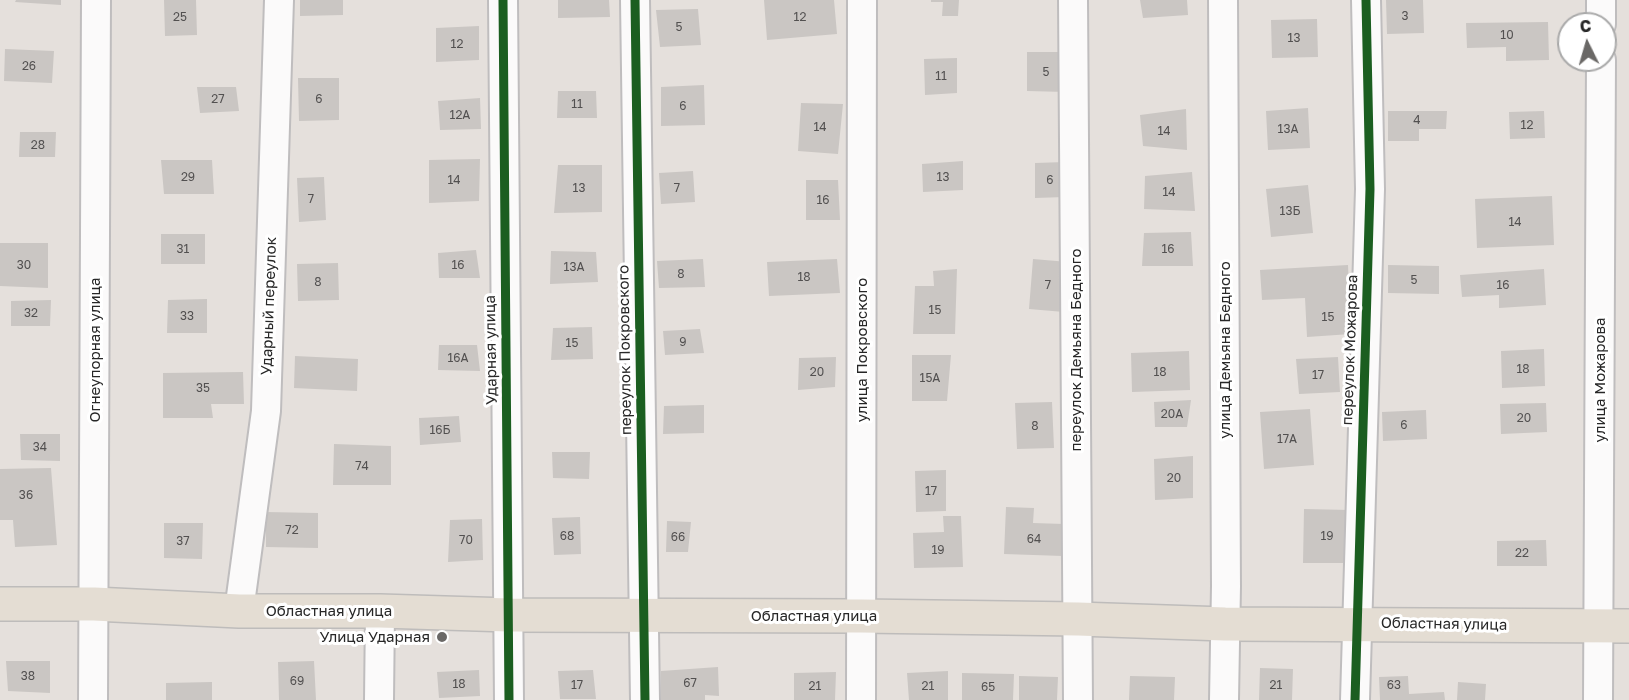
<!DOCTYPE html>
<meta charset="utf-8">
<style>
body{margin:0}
#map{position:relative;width:1629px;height:700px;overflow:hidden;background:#e5e0dc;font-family:"Golos Text",sans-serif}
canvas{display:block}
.north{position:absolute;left:1557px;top:12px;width:60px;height:60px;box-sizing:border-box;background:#fff;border:2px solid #a9a9a9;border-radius:50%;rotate:355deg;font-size:16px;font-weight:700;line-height:24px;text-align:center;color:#272727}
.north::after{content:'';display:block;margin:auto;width:21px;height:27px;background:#6a6866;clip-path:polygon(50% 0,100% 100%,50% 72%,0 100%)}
</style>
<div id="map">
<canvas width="1629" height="700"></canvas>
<div class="north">С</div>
</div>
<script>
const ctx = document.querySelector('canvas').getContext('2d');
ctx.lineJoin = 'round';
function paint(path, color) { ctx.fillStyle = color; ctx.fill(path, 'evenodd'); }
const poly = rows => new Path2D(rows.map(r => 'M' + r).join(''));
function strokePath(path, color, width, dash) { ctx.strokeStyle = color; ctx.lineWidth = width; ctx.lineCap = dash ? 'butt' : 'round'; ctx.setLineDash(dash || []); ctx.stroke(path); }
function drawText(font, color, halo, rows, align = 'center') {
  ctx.font = font + ' "Golos Text",sans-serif'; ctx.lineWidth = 6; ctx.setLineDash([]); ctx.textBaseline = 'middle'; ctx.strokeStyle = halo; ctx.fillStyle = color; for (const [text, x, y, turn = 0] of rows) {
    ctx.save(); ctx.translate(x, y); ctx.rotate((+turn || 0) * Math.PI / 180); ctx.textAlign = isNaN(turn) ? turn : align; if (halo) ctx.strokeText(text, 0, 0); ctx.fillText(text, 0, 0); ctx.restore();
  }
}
const building = poly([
 [16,0,61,0,61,5,15,2],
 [164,0,196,0,197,35,165,36],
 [300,0,343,0,343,15,300,16],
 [558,0,609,0,610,17,558,18],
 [764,0,834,0,837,34,767,40],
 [931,0,959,0,958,16,942,16,943,2,931,2],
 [1140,0,1187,0,1188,15,1143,18],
 [1386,0,1423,0,1424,33,1387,34],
 [698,9,701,45,660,47,656,10],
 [1317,19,1318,57,1272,58,1271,20],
 [1548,22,1549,60,1506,61,1506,47,1467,48,1466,23],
 [479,26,479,60,436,62,436,28],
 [5,49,54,51,52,83,4,81],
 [1027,52,1066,52,1066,92,1027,91],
 [957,58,957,93,925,95,924,59],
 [298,78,339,78,339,120,299,121],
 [704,85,705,125,661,126,661,87],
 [197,87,236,87,239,111,200,113],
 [558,91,596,91,597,118,557,118],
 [480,98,481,129,440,130,438,101],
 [801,103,843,104,838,154,798,151],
 [1308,108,1310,148,1268,150,1266,111],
 [1186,109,1187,150,1143,146,1140,115],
 [1388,111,1447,111,1446,129,1419,129,1419,141,1388,141],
 [1544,111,1545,138,1510,139,1509,112],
 [20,132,56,132,55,157,19,157],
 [480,159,479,201,429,203,429,160],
 [161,160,212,160,214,194,164,194],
 [963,161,963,190,923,192,922,164],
 [1065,162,1065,197,1035,198,1035,163],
 [558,165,602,165,602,212,554,213],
 [693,171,695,202,661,204,659,173],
 [1192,172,1195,211,1144,209,1145,176],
 [324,177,326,220,299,222,297,178],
 [806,180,838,180,840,220,806,220],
 [1308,185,1313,233,1271,237,1266,189],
 [1552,196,1554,245,1477,248,1475,199],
 [1191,232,1193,266,1142,266,1144,233],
 [161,234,205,234,205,264,161,264],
 [0,243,48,243,48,288,0,286],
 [476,250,480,278,439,278,438,253],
 [551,251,596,252,598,282,550,284],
 [703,259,705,287,659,288,657,261],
 [837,259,840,293,769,296,767,262],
 [1033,259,1068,262,1064,312,1029,309],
 [338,263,339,300,298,301,297,264],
 [1348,265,1351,334,1307,337,1305,298,1262,300,1260,270],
 [1388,265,1439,266,1439,294,1388,293],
 [957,269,955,334,913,334,915,286,934,286,933,271],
 [1544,269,1546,305,1499,308,1499,295,1462,297,1460,275],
 [207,299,207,333,167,333,168,300],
 [51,300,50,326,11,326,11,301],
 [592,327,593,359,551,360,553,328],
 [700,329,704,353,665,355,663,331],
 [439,345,477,345,480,371,438,370],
 [1544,349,1545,386,1502,388,1501,351],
 [1189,351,1190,390,1132,392,1131,353],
 [912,355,951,355,947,401,912,401],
 [295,356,358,359,357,391,294,388],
 [836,357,835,387,798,390,799,358],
 [1338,357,1340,392,1299,394,1296,359],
 [243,372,244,404,211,404,213,418,163,418,163,373],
 [1191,400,1187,427,1155,427,1154,402],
 [1052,402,1054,448,1017,449,1015,403],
 [1546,403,1547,432,1501,434,1500,404],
 [704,405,704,433,663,434,664,406],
 [1310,409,1314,465,1264,469,1260,412],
 [1426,410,1427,439,1383,441,1382,412],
 [459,416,461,442,420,445,419,418],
 [20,434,60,434,60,461,21,460],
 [334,444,391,446,391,485,333,485],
 [552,452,590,452,589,479,553,478],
 [1193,456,1193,498,1155,500,1154,459],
 [51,468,57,545,15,547,13,520,0,520,0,469],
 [946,470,946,511,916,512,915,471],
 [1006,507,1034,508,1033,523,1064,524,1063,556,1004,554],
 [1304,509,1350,510,1350,563,1303,563],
 [266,512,318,513,318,548,266,547],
 [943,516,961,516,963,567,914,568,913,533,944,532],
 [580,517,581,554,554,555,552,518],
 [482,519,483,560,448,562,450,520],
 [667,521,691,522,688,552,666,552],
 [164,523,203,523,202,559,164,558],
 [1546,540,1547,566,1497,566,1497,541],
 [6,661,50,661,50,693,8,691],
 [314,661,316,700,279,700,278,662],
 [718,667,719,696,705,695,705,700,661,700,661,671],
 [1260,668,1293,669,1292,700,1259,700],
 [479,670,480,696,439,698,437,672],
 [593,670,596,699,560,699,558,671],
 [948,671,948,700,909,700,907,673],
 [836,672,835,700,794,700,794,673],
 [962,673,1014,674,1013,700,962,700],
 [1019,676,1058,677,1057,700,1019,700],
 [1130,676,1175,677,1174,700,1129,700],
 [1408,676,1409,694,1444,692,1445,700,1380,700,1379,677],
 [212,682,212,700,166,700,166,683],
 [1458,682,1486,684,1485,700,1457,700]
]);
const minor = poly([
 [503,0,509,700],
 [635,0,645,700],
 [1073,0,1078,700],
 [1223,0,1226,586,1224,700],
 [1601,24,1601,0],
 [239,611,266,411,279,0],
 [93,700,96,0],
 [379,700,380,611],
 [861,700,862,0],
 [1355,700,1370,189,1366,0],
 [1598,700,1601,60]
]);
const major = poly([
 [0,604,94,604,239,611,380,611,509,615,861,616,1078,619,1225,624,1629,626]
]);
const cycleway = poly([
 [503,0,509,700],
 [635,0,645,700],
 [1355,700,1370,189,1366,0]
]);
const markers = [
 [442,637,6,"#6a6866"]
];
const numberNames = [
 ["3",1405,16],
 ["25",180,17],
 ["12",800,17],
 ["5",679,27],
 ["10",1507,35],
 ["13",1294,38],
 ["12",457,44],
 ["26",29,66],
 ["5",1046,72],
 ["11",941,76],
 ["27",218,99],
 ["6",319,99],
 ["11",577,104],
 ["6",683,106],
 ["12А",460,115],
 ["4",1417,120],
 ["12",1527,125],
 ["14",820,127],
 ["13А",1288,129],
 ["14",1164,131],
 ["28",38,145],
 ["29",188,177],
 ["13",943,177],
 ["14",454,180],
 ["6",1050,180],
 ["13",579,188],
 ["7",677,188],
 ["14",1169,192],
 ["7",311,199],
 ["16",823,200],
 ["13Б",1290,211],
 ["14",1515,222],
 ["31",183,249],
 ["16",1168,249],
 ["30",24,265],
 ["16",458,265],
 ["13А",574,267],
 ["8",681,274],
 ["18",804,277],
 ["5",1414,280],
 ["8",318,282],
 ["7",1048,285],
 ["16",1503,285],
 ["15",935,310],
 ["32",31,313],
 ["33",187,316],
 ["15",1328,317],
 ["9",683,342],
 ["15",572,343],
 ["16А",458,358],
 ["18",1523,369],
 ["20",817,372],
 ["18",1160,372],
 ["17",1318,375],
 ["15А",930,378],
 ["35",203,388],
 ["20А",1172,414],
 ["20",1524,418],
 ["6",1404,425],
 ["8",1035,426],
 ["16Б",440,430],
 ["17А",1287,439],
 ["34",40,447],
 ["74",362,466],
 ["20",1174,478],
 ["17",931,491],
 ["36",26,495],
 ["72",292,530],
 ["68",567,536],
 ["19",1327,536],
 ["66",678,537],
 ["64",1034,539],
 ["70",466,540],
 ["37",183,541],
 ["19",938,550],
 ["22",1522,553],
 ["38",28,676],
 ["69",297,681],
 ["67",690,683],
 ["18",459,684],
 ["17",577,685],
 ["21",1276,685],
 ["63",1394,685],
 ["21",815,686],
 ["21",928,686],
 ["65",988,687]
];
const streetNames = [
 ["Ударный переулок",269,306,-88],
 ["Огнеупорная улица",95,350,-90],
 ["Ударная улица",491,350,-91],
 ["переулок Покровского",625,350,-91],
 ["улица Покровского",862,350,-90],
 ["переулок Демьяна Бедного",1076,350,-90],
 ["улица Демьяна Бедного",1225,350,-90],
 ["переулок Можарова",1350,350,-88],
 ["улица Можарова",1600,380,-90],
 ["Областная улица",329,611],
 ["Областная улица",814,616],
 ["Областная улица",1444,624,1]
];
const poiNames = [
 ["Улица Ударная",430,637]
];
paint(building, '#cac6c3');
strokePath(minor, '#bfbdbe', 32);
strokePath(major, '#bebcbb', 36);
strokePath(minor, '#fbfafa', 28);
strokePath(major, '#e4ddd3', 33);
strokePath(cycleway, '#1b5e20', 9);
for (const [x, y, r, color] of markers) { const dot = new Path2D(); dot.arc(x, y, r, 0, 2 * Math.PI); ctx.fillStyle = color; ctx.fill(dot); strokePath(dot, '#fff', 2); }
drawText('12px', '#525050', null, numberNames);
drawText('15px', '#272727', '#fff', streetNames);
drawText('15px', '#272727', '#fff', poiNames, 'right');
</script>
